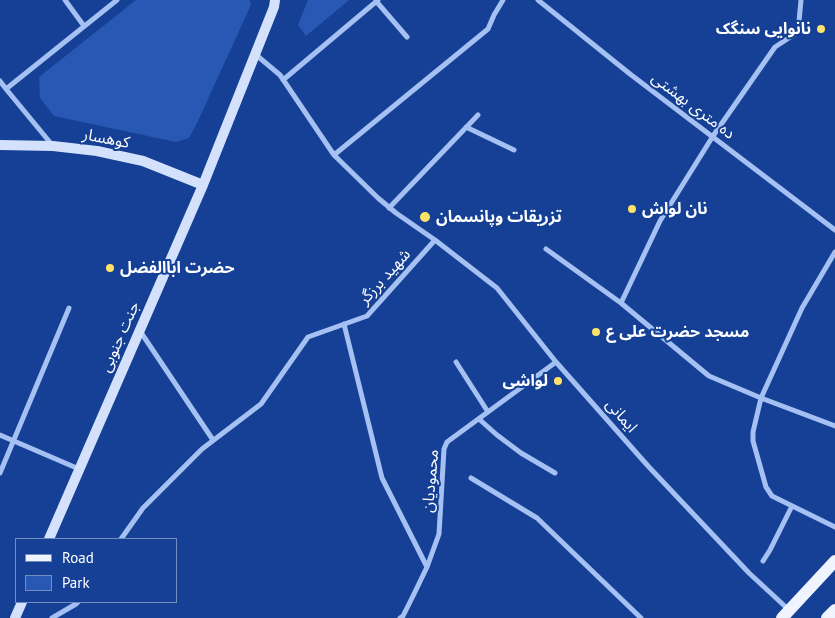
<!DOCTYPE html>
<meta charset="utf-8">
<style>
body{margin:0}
#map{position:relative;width:835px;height:618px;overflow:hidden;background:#154095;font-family:"PT Sans",sans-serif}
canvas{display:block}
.legend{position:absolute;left:15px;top:538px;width:162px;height:65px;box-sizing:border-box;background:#154095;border:1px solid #738cbf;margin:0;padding:6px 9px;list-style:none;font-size:15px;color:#fff}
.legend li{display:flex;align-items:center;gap:10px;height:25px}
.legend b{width:25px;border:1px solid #738cbf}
</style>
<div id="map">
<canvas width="835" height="618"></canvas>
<ul class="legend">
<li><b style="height:6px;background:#f0f4ff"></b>Road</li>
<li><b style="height:14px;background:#2858b4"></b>Park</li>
</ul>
</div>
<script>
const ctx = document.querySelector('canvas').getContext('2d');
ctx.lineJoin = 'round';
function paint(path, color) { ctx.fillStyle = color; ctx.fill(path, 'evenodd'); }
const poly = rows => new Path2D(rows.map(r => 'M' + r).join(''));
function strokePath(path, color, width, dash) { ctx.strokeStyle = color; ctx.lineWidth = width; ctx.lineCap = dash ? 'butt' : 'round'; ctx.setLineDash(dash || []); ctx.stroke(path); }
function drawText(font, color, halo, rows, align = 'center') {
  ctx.font = font + ' "PT Sans","Noto Sans Arabic",sans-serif'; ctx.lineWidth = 4; ctx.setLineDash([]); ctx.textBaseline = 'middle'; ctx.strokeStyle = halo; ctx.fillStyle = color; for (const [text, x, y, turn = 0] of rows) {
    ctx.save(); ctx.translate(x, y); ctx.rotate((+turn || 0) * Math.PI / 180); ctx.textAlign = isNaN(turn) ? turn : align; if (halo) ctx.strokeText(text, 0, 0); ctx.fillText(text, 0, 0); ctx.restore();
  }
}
const green = poly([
 [136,0,250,0,251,5,197,123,189,138,176,142,54,116,40,98,39,77],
 [308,0,349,0,306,36,298,25]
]);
const minor = poly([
 [65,0,84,26],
 [538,0,630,74,835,230],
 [376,1,407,37],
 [283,80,378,0],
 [0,81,6,89],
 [466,127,514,150],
 [53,146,6,89,117,0],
 [334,155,488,29,494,15,503,0],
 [389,208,478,115],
 [435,240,497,288,556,362,648,466,749,573,789,610],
 [546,249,621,303,660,221,713,136,775,47,798,32,801,0],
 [835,252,802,308,761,398,753,432,753,441,766,487,772,496,835,527],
 [621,303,709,376,761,398,835,426],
 [344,324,382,478,427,567],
 [140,331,213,440],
 [456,362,488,412],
 [479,419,497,435,521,453,555,473],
 [0,435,79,469],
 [0,473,69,308],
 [471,478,537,518,641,618],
 [121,539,143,508,202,449,261,404,308,337,367,316,435,240,396,213,378,198,334,155,280,75,255,54],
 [763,561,770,550,792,506],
 [52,618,76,604,78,602],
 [400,618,403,616,414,594,427,567,439,534,444,449,447,442,556,362]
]);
const secondary = poly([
 [0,145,53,146,97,151,143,161,203,185],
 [49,539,203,185,274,7,275,0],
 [15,618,22,602]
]);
const primary = poly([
 [782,618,835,561],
 [827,618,835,610]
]);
const markers = [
 [821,29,5,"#ffe266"],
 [632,209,5,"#ffe266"],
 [425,217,6,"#ffe266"],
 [110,268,5,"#ffe266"],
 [596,332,5,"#ffe266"],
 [558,381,5,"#ffe266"]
];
const poiNames = [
 ["نانوایی سنگک",811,29,"right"],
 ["نان لواش",642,209],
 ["تزریقات وپانسمان",436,217],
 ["حضرت اباالفضل",120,268],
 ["مسجد حضرت علی ع",606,332],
 ["لواشی",548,381,"right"]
];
const streetNames = [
 ["ده متری بهشتی",693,106,37],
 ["کوهسار",106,139,11],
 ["شهید برزگر",385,277,-48],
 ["جنت جنوبی",120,337,-66],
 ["ایمانی",621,416,49],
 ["محمودیان",431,481,-85]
];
paint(green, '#2858b4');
strokePath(minor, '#a5c0f2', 5);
strokePath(secondary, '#d4e1fc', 10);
strokePath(primary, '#f0f4ff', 12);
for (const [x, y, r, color] of markers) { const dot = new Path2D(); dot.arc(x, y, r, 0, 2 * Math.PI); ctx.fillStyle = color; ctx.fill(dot); strokePath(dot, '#154095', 2); }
drawText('bold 16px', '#fff', '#154095', poiNames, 'left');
drawText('16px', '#fff', '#154095', streetNames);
</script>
